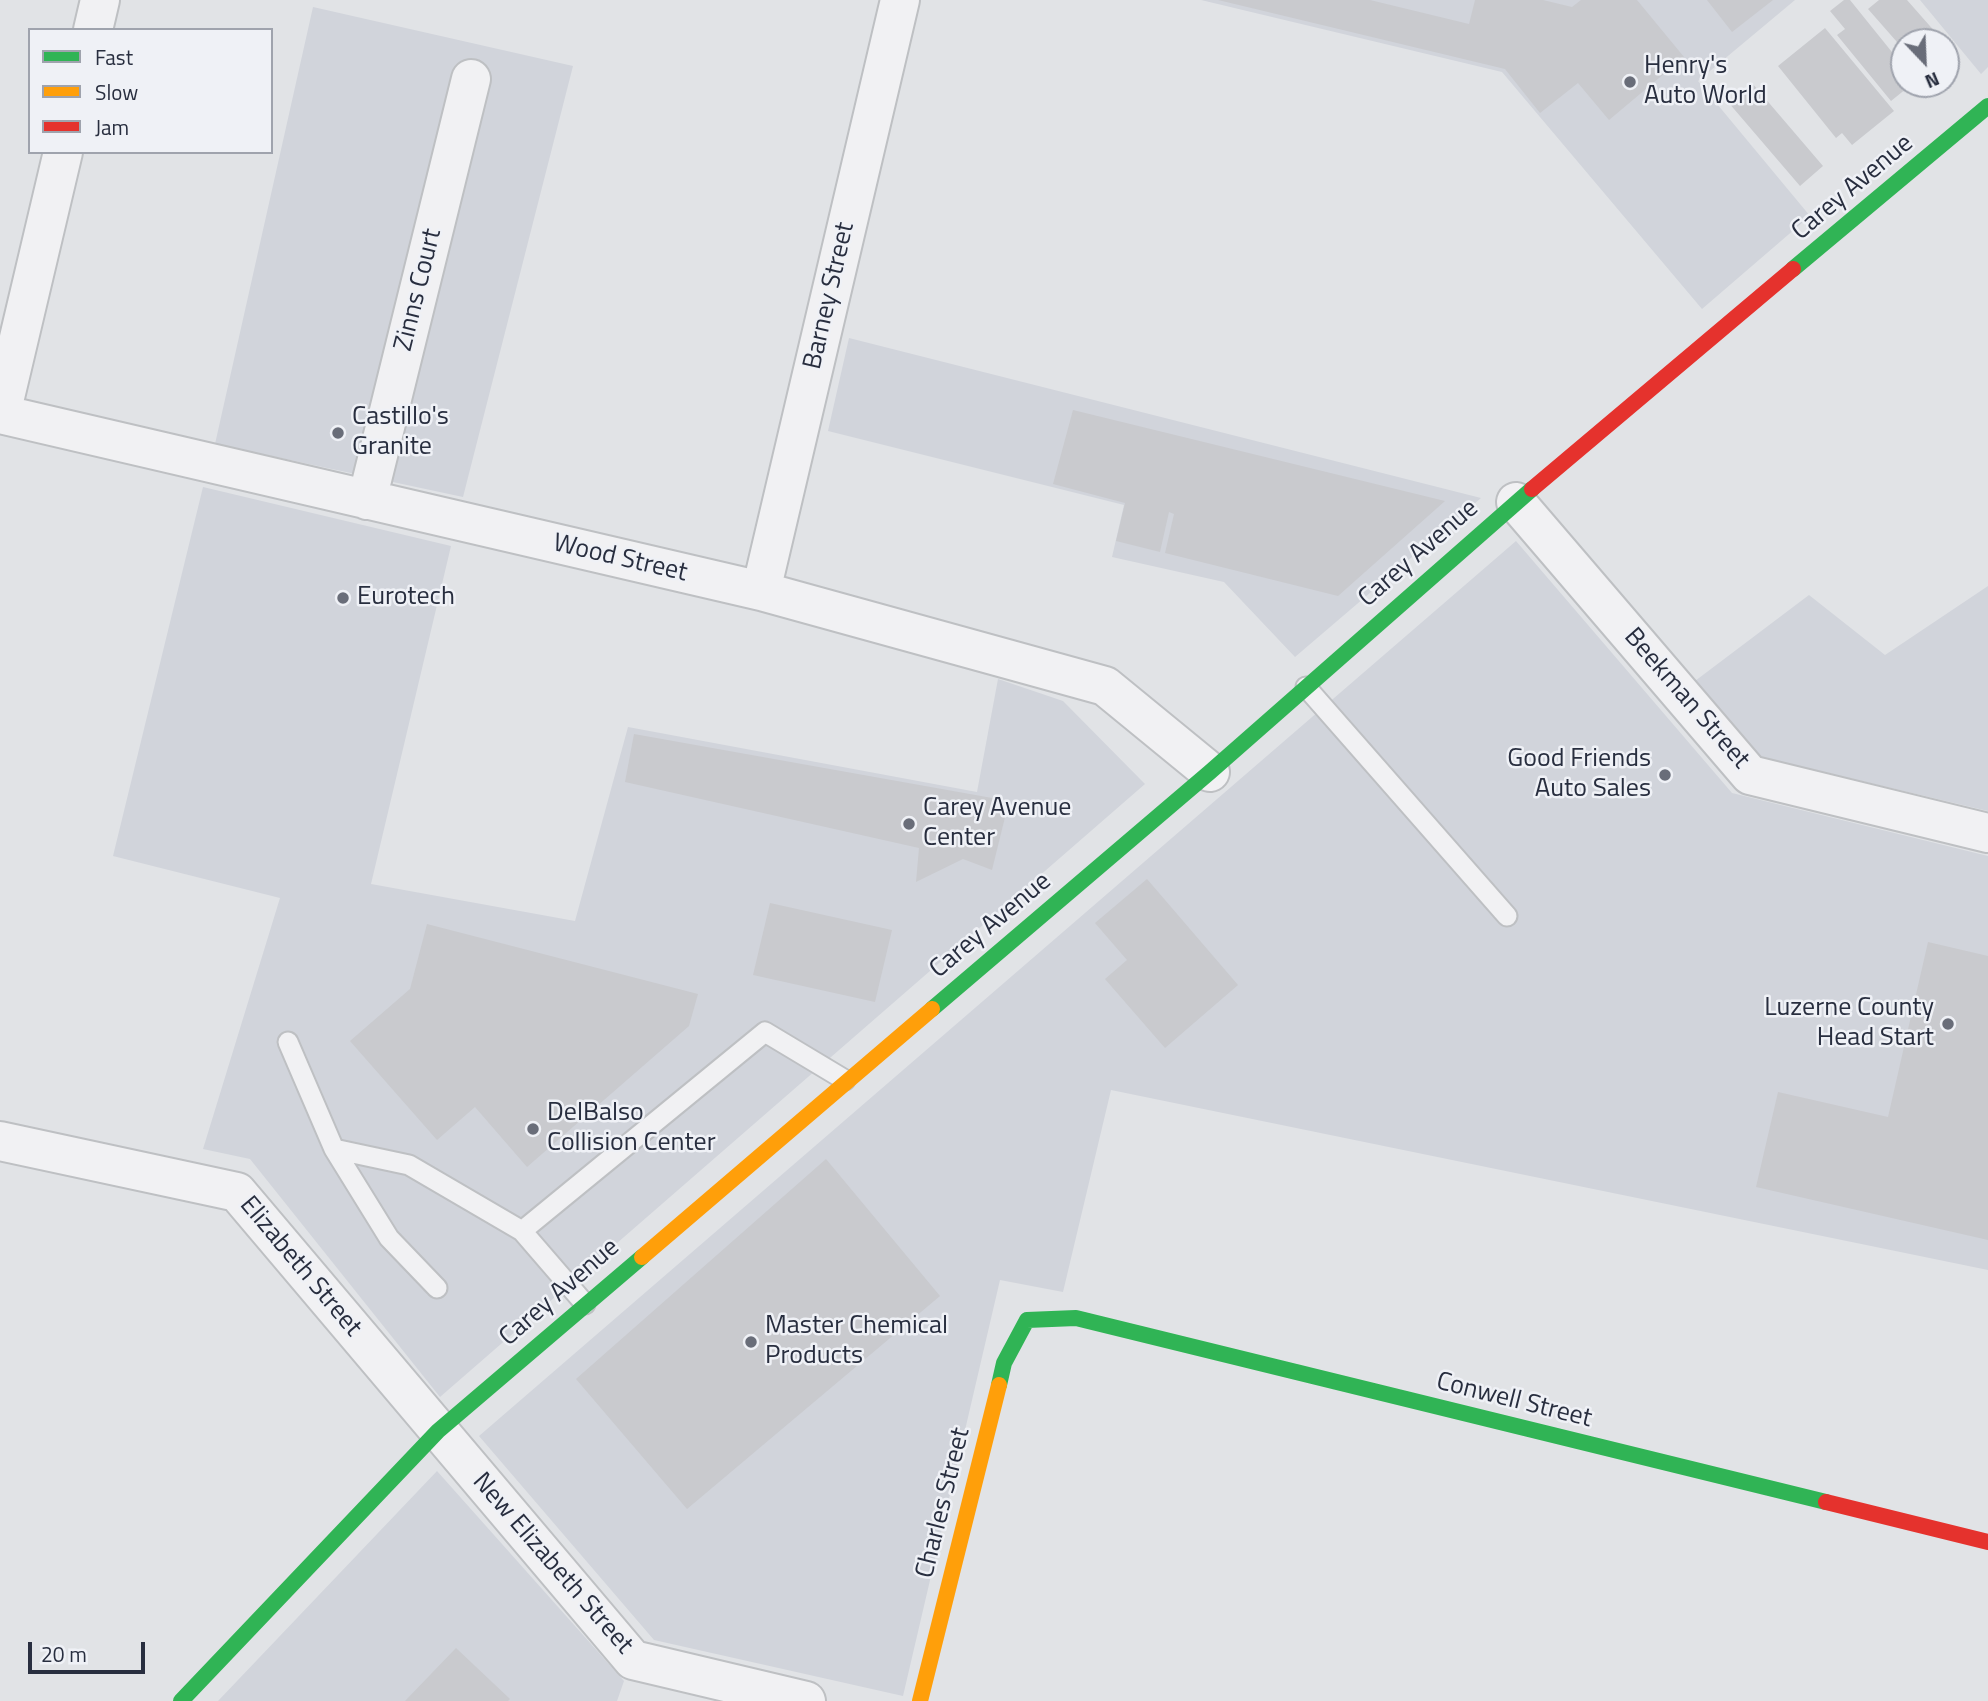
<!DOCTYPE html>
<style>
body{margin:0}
#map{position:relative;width:1988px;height:1701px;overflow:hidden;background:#e1e3e6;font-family:"Titillium Web",sans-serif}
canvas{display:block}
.legend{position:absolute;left:28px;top:28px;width:245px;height:126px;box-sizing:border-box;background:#eff1f6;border:2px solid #9fa3ad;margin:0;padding:9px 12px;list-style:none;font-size:21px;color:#282e3f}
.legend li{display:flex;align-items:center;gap:14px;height:35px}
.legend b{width:35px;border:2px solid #9fa3ad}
.north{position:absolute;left:1890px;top:28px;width:70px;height:70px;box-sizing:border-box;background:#eff1f6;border:2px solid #9fa3ad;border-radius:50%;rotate:157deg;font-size:19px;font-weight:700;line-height:28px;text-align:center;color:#282e3f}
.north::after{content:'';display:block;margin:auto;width:24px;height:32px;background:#696d79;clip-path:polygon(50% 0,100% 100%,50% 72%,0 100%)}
.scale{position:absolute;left:28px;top:1642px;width:117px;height:32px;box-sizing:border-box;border:4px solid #282e3f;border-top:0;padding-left:9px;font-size:21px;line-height:24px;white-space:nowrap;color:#282e3f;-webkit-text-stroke:5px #eff1f6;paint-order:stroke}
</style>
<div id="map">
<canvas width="1988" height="1701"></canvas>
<ul class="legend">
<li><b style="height:9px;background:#30b455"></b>Fast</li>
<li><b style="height:9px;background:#ff9f0a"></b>Slow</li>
<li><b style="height:9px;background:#e5322d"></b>Jam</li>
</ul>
<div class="north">N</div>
<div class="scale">20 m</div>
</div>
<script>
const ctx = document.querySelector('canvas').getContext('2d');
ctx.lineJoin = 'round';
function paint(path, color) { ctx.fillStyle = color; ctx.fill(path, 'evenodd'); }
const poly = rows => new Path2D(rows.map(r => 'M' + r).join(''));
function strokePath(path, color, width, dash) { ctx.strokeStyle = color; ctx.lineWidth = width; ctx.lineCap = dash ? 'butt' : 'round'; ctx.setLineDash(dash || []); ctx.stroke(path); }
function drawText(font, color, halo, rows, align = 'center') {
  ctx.font = font + ' "Titillium Web",sans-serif'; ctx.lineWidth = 5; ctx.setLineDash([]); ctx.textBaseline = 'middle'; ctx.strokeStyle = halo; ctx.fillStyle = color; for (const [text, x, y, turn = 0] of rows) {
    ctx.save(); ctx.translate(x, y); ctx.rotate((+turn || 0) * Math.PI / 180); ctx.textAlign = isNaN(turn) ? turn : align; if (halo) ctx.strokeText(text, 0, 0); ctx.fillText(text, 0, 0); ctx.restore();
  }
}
const built = poly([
 [1201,0,1795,0,1698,81,1810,216,1702,309,1502,72],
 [1920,0,1988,0,1988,67,1981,74],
 [313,7,573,66,463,497,215,444],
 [849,338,1481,498,1295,657,1224,582,1112,557,1124,505,828,431],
 [203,487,451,546,371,884,575,921,628,727,977,792,998,679,1063,701,1145,784,440,1397,250,1159,203,1149,280,898,113,856],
 [1516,541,1732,793,1988,856,1988,1270,1111,1090,1063,1292,1000,1280,903,1696,654,1640,479,1436],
 [1988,586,1988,811,1752,755,1695,681,1809,595,1885,655],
 [437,1471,624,1681,617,1701,218,1701]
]);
const building = poly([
 [1218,0,1370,0,1469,24,1475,0,1543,0,1572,7,1581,0,1637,0,1684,57,1609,120,1578,83,1540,113,1505,69],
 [1707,0,1773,0,1732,32],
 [1844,0,1850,0,1904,67,1904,84,1912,84,1891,101,1837,35,1845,29,1830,11],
 [1879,0,1907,0,1944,42,1904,42,1904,50,1868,9],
 [1825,28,1894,111,1852,145,1842,133,1836,138,1778,66],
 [1752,83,1823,166,1800,186,1728,102],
 [1073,410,1445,501,1338,596,1165,553,1174,514,1169,512,1160,552,1116,541,1125,503,1053,484],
 [634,734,1009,801,992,870,963,859,916,882,919,848,625,782],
 [1147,879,1238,985,1165,1048,1105,979,1127,960,1095,923],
 [770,903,892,930,875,1002,753,975],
 [427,924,698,994,689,1026,527,1167,475,1107,437,1140,350,1041,410,989],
 [1928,942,1988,956,1988,1240,1756,1187,1778,1092,1888,1117],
 [826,1159,940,1296,687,1509,576,1379],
 [456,1648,510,1699,508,1701,405,1701]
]);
const lane = poly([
 [1306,687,1507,916],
 [288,1042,334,1149,409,1165,522,1231,585,1304],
 [334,1149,389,1238,437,1288],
 [522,1231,765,1032,845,1080]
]);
const street = poly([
 [93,30,100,0],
 [0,414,761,591,1105,686,1210,772],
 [1,414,63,152],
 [367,500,471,79],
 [1516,502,1750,775,1988,833],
 [761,591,900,0],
 [0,1141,237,1192,633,1660,806,1701]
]);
const fast = poly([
 [1793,269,1988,106],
 [932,1009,1210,772,1532,489],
 [999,1385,1004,1363,1027,1320,1076,1318,1826,1502],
 [181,1701,438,1431,642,1257]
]);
const slow = poly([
 [642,1257,932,1009],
 [920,1701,999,1385]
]);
const jam = poly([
 [1532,489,1793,269],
 [1826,1502,1988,1542]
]);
const markers = [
 [1630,82,7,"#696d79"],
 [338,433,7,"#696d79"],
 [343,598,7,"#696d79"],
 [1665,775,7,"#696d79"],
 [909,824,7,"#696d79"],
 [1948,1024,7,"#696d79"],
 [533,1129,7,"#696d79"],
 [751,1342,7,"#696d79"]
];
const poiNames = [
 ["Henry's",1644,67],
 ["Auto World",1644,97],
 ["Castillo's",352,418],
 ["Granite",352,448],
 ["Eurotech",357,598],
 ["Good Friends",1651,760,"right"],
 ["Auto Sales",1651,790,"right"],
 ["Carey Avenue",923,809],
 ["Center",923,839],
 ["Luzerne County",1934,1009,"right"],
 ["Head Start",1934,1039,"right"],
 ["DelBalso",547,1114],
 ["Collision Center",547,1144],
 ["Master Chemical",765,1327],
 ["Products",765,1357]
];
const streetNames = [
 ["Carey Avenue",1853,188,-40],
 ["Zinns Court",419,290,-76],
 ["Barney Street",830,296,-77],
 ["Carey Avenue",1419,554,-41],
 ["Wood Street",620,559,13],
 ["Beekman Street",1686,699,49],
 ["Carey Avenue",991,926,-40],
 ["Elizabeth Street",300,1267,50],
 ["Carey Avenue",560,1293,-41],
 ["Conwell Street",1514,1401,14],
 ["Charles Street",944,1503,-76],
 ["New Elizabeth Street",552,1564,49]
];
paint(built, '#d1d4db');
paint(building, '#c9cace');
strokePath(lane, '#bec0c3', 23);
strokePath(street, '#bec0c3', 42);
strokePath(lane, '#f1f1f3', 19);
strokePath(street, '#f1f1f3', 38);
strokePath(fast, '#30b455', 16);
strokePath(slow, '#ff9f0a', 16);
strokePath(jam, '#e5322d', 16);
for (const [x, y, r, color] of markers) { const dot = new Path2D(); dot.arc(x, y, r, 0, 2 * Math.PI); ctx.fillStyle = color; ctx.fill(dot); strokePath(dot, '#eff1f6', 2.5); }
drawText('26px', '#282e3f', '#eff1f6', poiNames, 'left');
drawText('26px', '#282e3f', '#eff1f6', streetNames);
</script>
